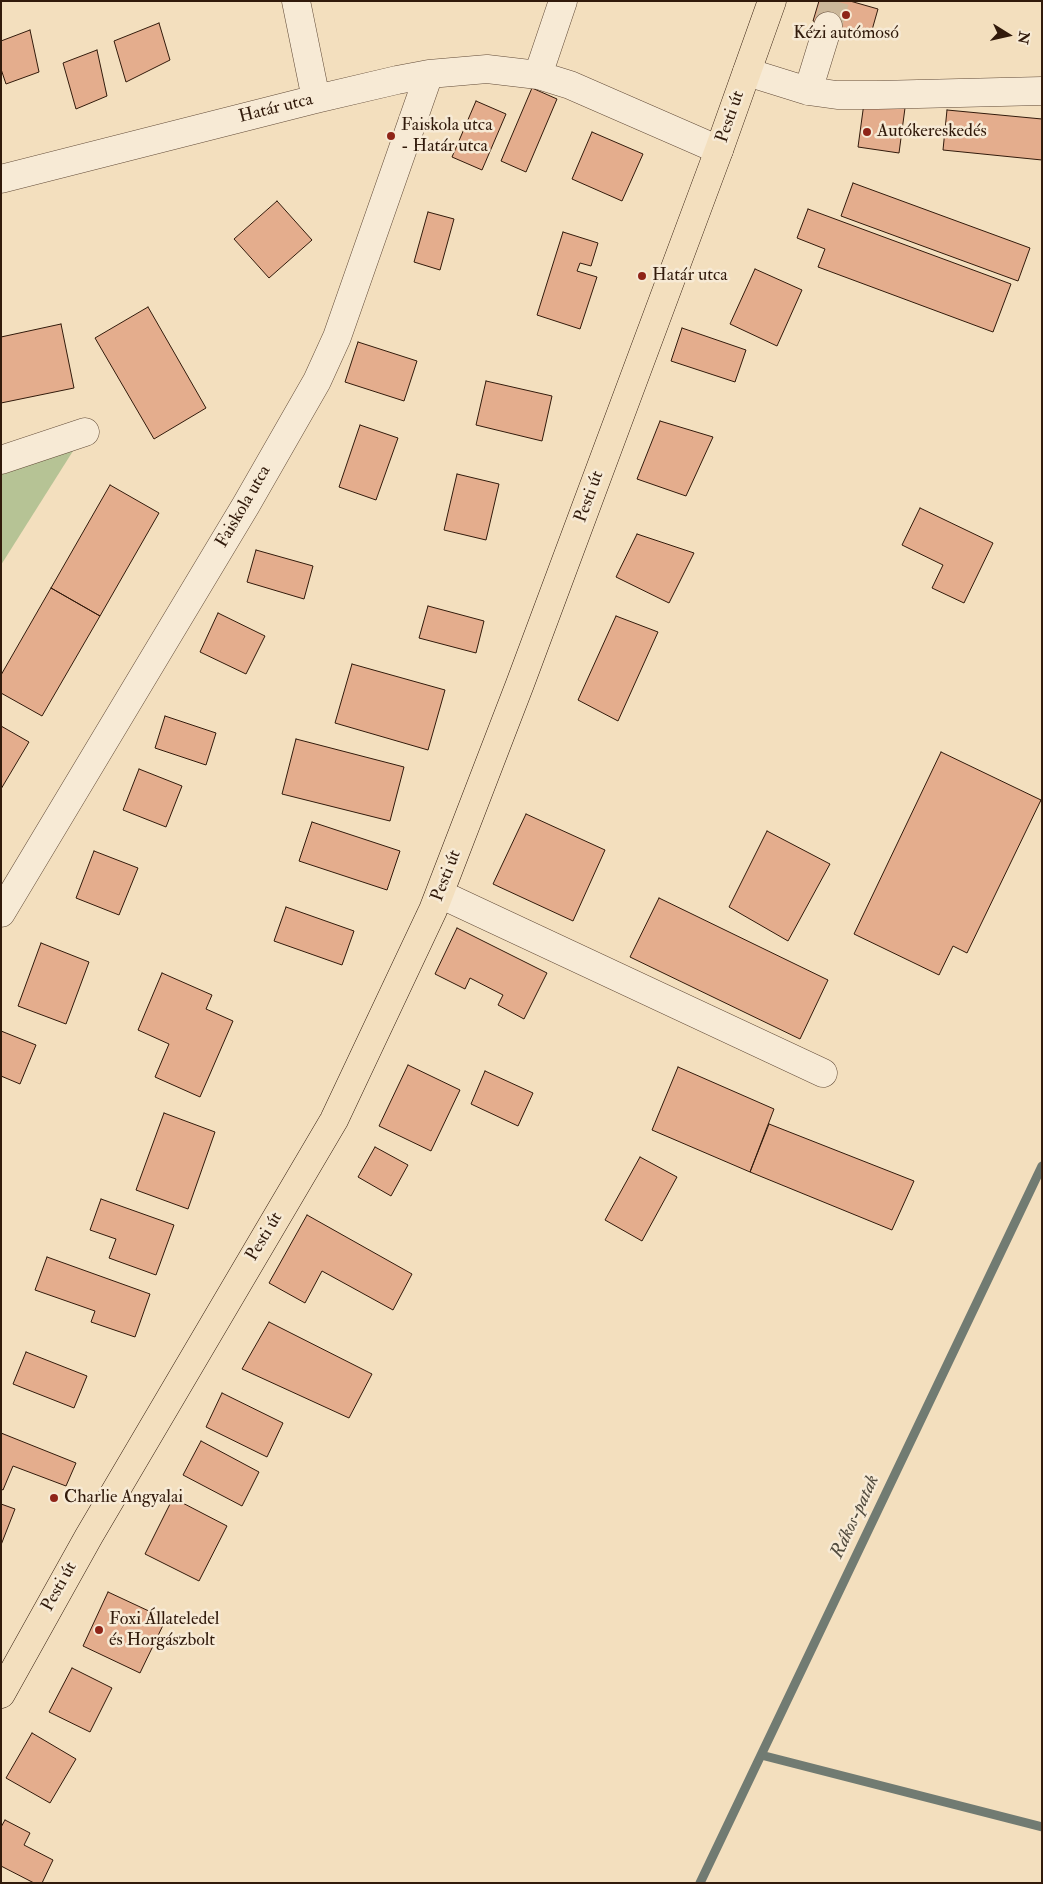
<!DOCTYPE html>
<meta charset="utf-8">
<style>
body{margin:0}
#map{position:relative;width:1043px;height:1884px;overflow:hidden;background:#f3dfbe;font-family:"IM FELL Double Pica",serif}
canvas{display:block}
.frame{position:absolute;inset:0;border:2px solid #311a0b;pointer-events:none}
.north{position:absolute;left:983px;top:10px;width:50px;height:50px;-webkit-text-stroke:4px #f7ead5;paint-order:stroke;rotate:100deg;font-size:14px;font-weight:700;line-height:20px;text-align:center;color:#311a0b}
.north::after{content:'';display:block;margin:auto;width:18px;height:22px;background:#311a0b;clip-path:polygon(50% 0,100% 100%,50% 72%,0 100%)}
</style>
<div id="map">
<canvas width="1043" height="1884"></canvas>
<div class="frame"></div>
<div class="north">N</div>
</div>
<script>
const ctx = document.querySelector('canvas').getContext('2d');
ctx.lineJoin = 'round';
function paint(path, color) { ctx.fillStyle = color; ctx.fill(path, 'evenodd'); }
const poly = rows => new Path2D(rows.map(r => 'M' + r).join(''));
function strokePath(path, color, width, dash) { ctx.strokeStyle = color; ctx.lineWidth = width; ctx.lineCap = dash ? 'butt' : 'round'; ctx.setLineDash(dash || []); ctx.stroke(path); }
function drawText(font, color, halo, rows, align = 'center') {
  ctx.font = font + ' "IM FELL Double Pica",serif'; ctx.lineWidth = 5; ctx.setLineDash([]); ctx.textBaseline = 'middle'; ctx.strokeStyle = halo; ctx.fillStyle = color; for (const [text, x, y, turn = 0] of rows) {
    ctx.save(); ctx.translate(x, y); ctx.rotate((+turn || 0) * Math.PI / 180); ctx.textAlign = isNaN(turn) ? turn : align; if (halo) ctx.strokeText(text, 0, 0); ctx.fillText(text, 0, 0); ctx.restore();
  }
}
const green = poly([
 [85,432,1,565,1,460]
]);
const stream = poly([
 [761,1755,1042,1827],
 [700,1883,1042,1166]
]);
const building = poly([
 [819,1,850,1,878,9,870,37,813,21,819,1],
 [159,23,170,60,126,82,114,41,159,23],
 [30,30,39,72,6,84,1,69,1,41,30,30],
 [97,50,107,96,76,109,63,63,97,50],
 [532,88,557,99,526,172,501,161,532,88],
 [476,101,506,114,482,170,452,157,476,101],
 [864,103,905,108,899,153,858,147,864,103],
 [947,110,1042,119,1042,160,943,150,947,110],
 [592,132,643,154,622,201,572,179,592,132],
 [853,183,1030,248,1018,281,841,216,853,183],
 [277,201,312,240,269,278,234,239,277,201],
 [808,209,1011,284,993,332,818,267,825,249,797,238,808,209],
 [428,212,454,219,440,270,414,262,428,212],
 [563,232,598,243,591,266,580,263,577,271,597,277,580,329,537,315,563,232],
 [755,269,802,290,777,346,730,324,755,269],
 [148,307,206,408,154,439,95,338,148,307],
 [61,324,74,388,1,403,1,337,61,324],
 [682,328,746,350,735,382,671,361,682,328],
 [358,342,417,361,404,401,345,382,358,342],
 [486,381,552,396,542,441,476,425,486,381],
 [660,421,713,437,686,496,637,479,660,421],
 [360,425,398,438,376,500,339,487,360,425],
 [457,474,499,484,486,540,444,530,457,474],
 [110,485,159,513,100,616,51,588,110,485],
 [920,508,993,543,964,603,932,588,943,565,902,545,920,508],
 [637,534,694,553,669,603,616,577,637,534],
 [256,550,313,566,304,599,247,582,256,550],
 [51,588,100,616,42,716,1,693,1,675,51,588],
 [428,606,484,621,476,653,419,638,428,606],
 [218,613,265,636,246,674,200,652,218,613],
 [616,616,658,632,618,721,578,700,616,616],
 [352,664,445,690,428,750,335,723,352,664],
 [165,716,216,733,206,765,155,748,165,716],
 [1,726,29,742,1,789,1,726],
 [296,739,404,767,390,821,282,794,296,739],
 [941,752,1041,800,967,953,953,946,939,975,854,934,941,752],
 [139,769,182,786,166,827,123,810,139,769],
 [526,814,605,850,573,921,493,884,526,814],
 [312,822,400,851,387,890,299,861,312,822],
 [767,831,830,864,788,941,729,907,767,831],
 [94,851,138,868,119,915,76,898,94,851],
 [659,898,828,980,800,1039,630,957,659,898],
 [286,907,354,931,342,965,274,941,286,907],
 [457,928,547,973,524,1019,498,1005,503,995,470,978,465,989,435,974,457,928],
 [41,943,89,962,66,1024,18,1006,41,943],
 [162,973,212,995,206,1009,233,1021,200,1097,155,1077,169,1044,138,1030,162,973],
 [1,1031,36,1045,20,1084,1,1076,1,1031],
 [408,1065,460,1090,431,1151,379,1126,408,1065],
 [678,1067,774,1109,750,1172,652,1130,678,1067],
 [485,1071,533,1093,518,1126,471,1104,485,1071],
 [164,1113,215,1132,188,1209,136,1190,164,1113],
 [769,1124,914,1181,892,1230,750,1172,769,1124],
 [375,1147,408,1165,391,1196,358,1177,375,1147],
 [640,1157,677,1177,642,1241,605,1220,640,1157],
 [101,1199,174,1225,156,1275,109,1258,116,1239,90,1230,101,1199],
 [307,1215,412,1274,393,1310,322,1271,305,1303,269,1283,307,1215],
 [47,1257,150,1294,135,1337,91,1322,95,1311,35,1290,47,1257],
 [269,1322,372,1374,349,1418,242,1369,269,1322],
 [26,1352,87,1376,74,1408,13,1384,26,1352],
 [222,1393,283,1423,267,1457,206,1427,222,1393],
 [1,1433,76,1463,66,1486,13,1466,3,1490,1,1489,1,1433],
 [201,1441,259,1472,242,1506,183,1475,201,1441],
 [173,1498,227,1526,199,1581,145,1554,173,1498],
 [1,1504,15,1509,1,1545,1,1504],
 [108,1592,166,1619,140,1673,83,1646,108,1592],
 [72,1668,112,1688,90,1732,49,1712,72,1668],
 [32,1733,76,1759,50,1803,6,1778,32,1733],
 [5,1820,30,1833,24,1845,53,1860,42,1883,34,1883,1,1866,1,1827,5,1820]
]);
const minorTunnel = poly([
 [828,26,835,1]
]);
const minor = poly([
 [296,1,316,99],
 [747,72,808,91,837,95,877,95,1042,91],
 [538,75,563,1],
 [808,91,828,26],
 [1,179,316,99,397,80,429,74,487,69,538,75,570,85,719,150],
 [1,460,85,432],
 [440,894,823,1073],
 [1,913,246,505,317,381,337,337,429,74]
]);
const major = poly([
 [1,1694,89,1536,334,1120,433,910,520,684,719,150,772,1]
]);
const markers = [
 [846,15,5,"#8f2418"],
 [867,132,5,"#8f2418"],
 [391,136,5,"#8f2418"],
 [642,276,5,"#8f2418"],
 [54,1498,5,"#8f2418"],
 [99,1630,5,"#8f2418"]
];
const poiNames = [
 ["Kézi autómosó",846,34,"center"],
 ["Faiskola utca",401,126],
 ["- Határ utca",401,147],
 ["Autókereskedés",877,132],
 ["Határ utca",652,276],
 ["Charlie Angyalai",64,1498],
 ["Foxi Állateledel",109,1620],
 ["és Horgászbolt",109,1641]
];
const streetNames = [
 ["Határ utca",276,109,-14],
 ["Pesti út",731,117,-71],
 ["Pesti út",590,497,-70],
 ["Faiskola utca",244,507,-60],
 ["Pesti út",447,876,-69],
 ["Pesti út",265,1237,-59],
 ["Pesti út",60,1587,-61]
];
const waterNames = [
 ["Rákos-patak",856,1517,-65]
];
paint(green, '#b6c395');
strokePath(stream, '#717b72', 9);
paint(building, '#e4ad8d');
strokePath(building, '#311a0b', 1);
strokePath(minorTunnel, '#ccb89a', 28, [28, 14]);
strokePath(minor, '#624b38', 29);
strokePath(major, '#311a0b', 29);
strokePath(minor, '#f7ead5', 28);
strokePath(major, '#f3dfbe', 28);
for (const [x, y, r, color] of markers) { const dot = new Path2D(); dot.arc(x, y, r, 0, 2 * Math.PI); ctx.fillStyle = color; ctx.fill(dot); strokePath(dot, '#f7ead5', 2); }
drawText('18px', '#311a0b', '#f7ead5', poiNames, 'left');
drawText('18px', '#311a0b', '#f7ead5', streetNames);
drawText('italic 19px', '#514b3e', '#f7ead5', waterNames);
</script>
